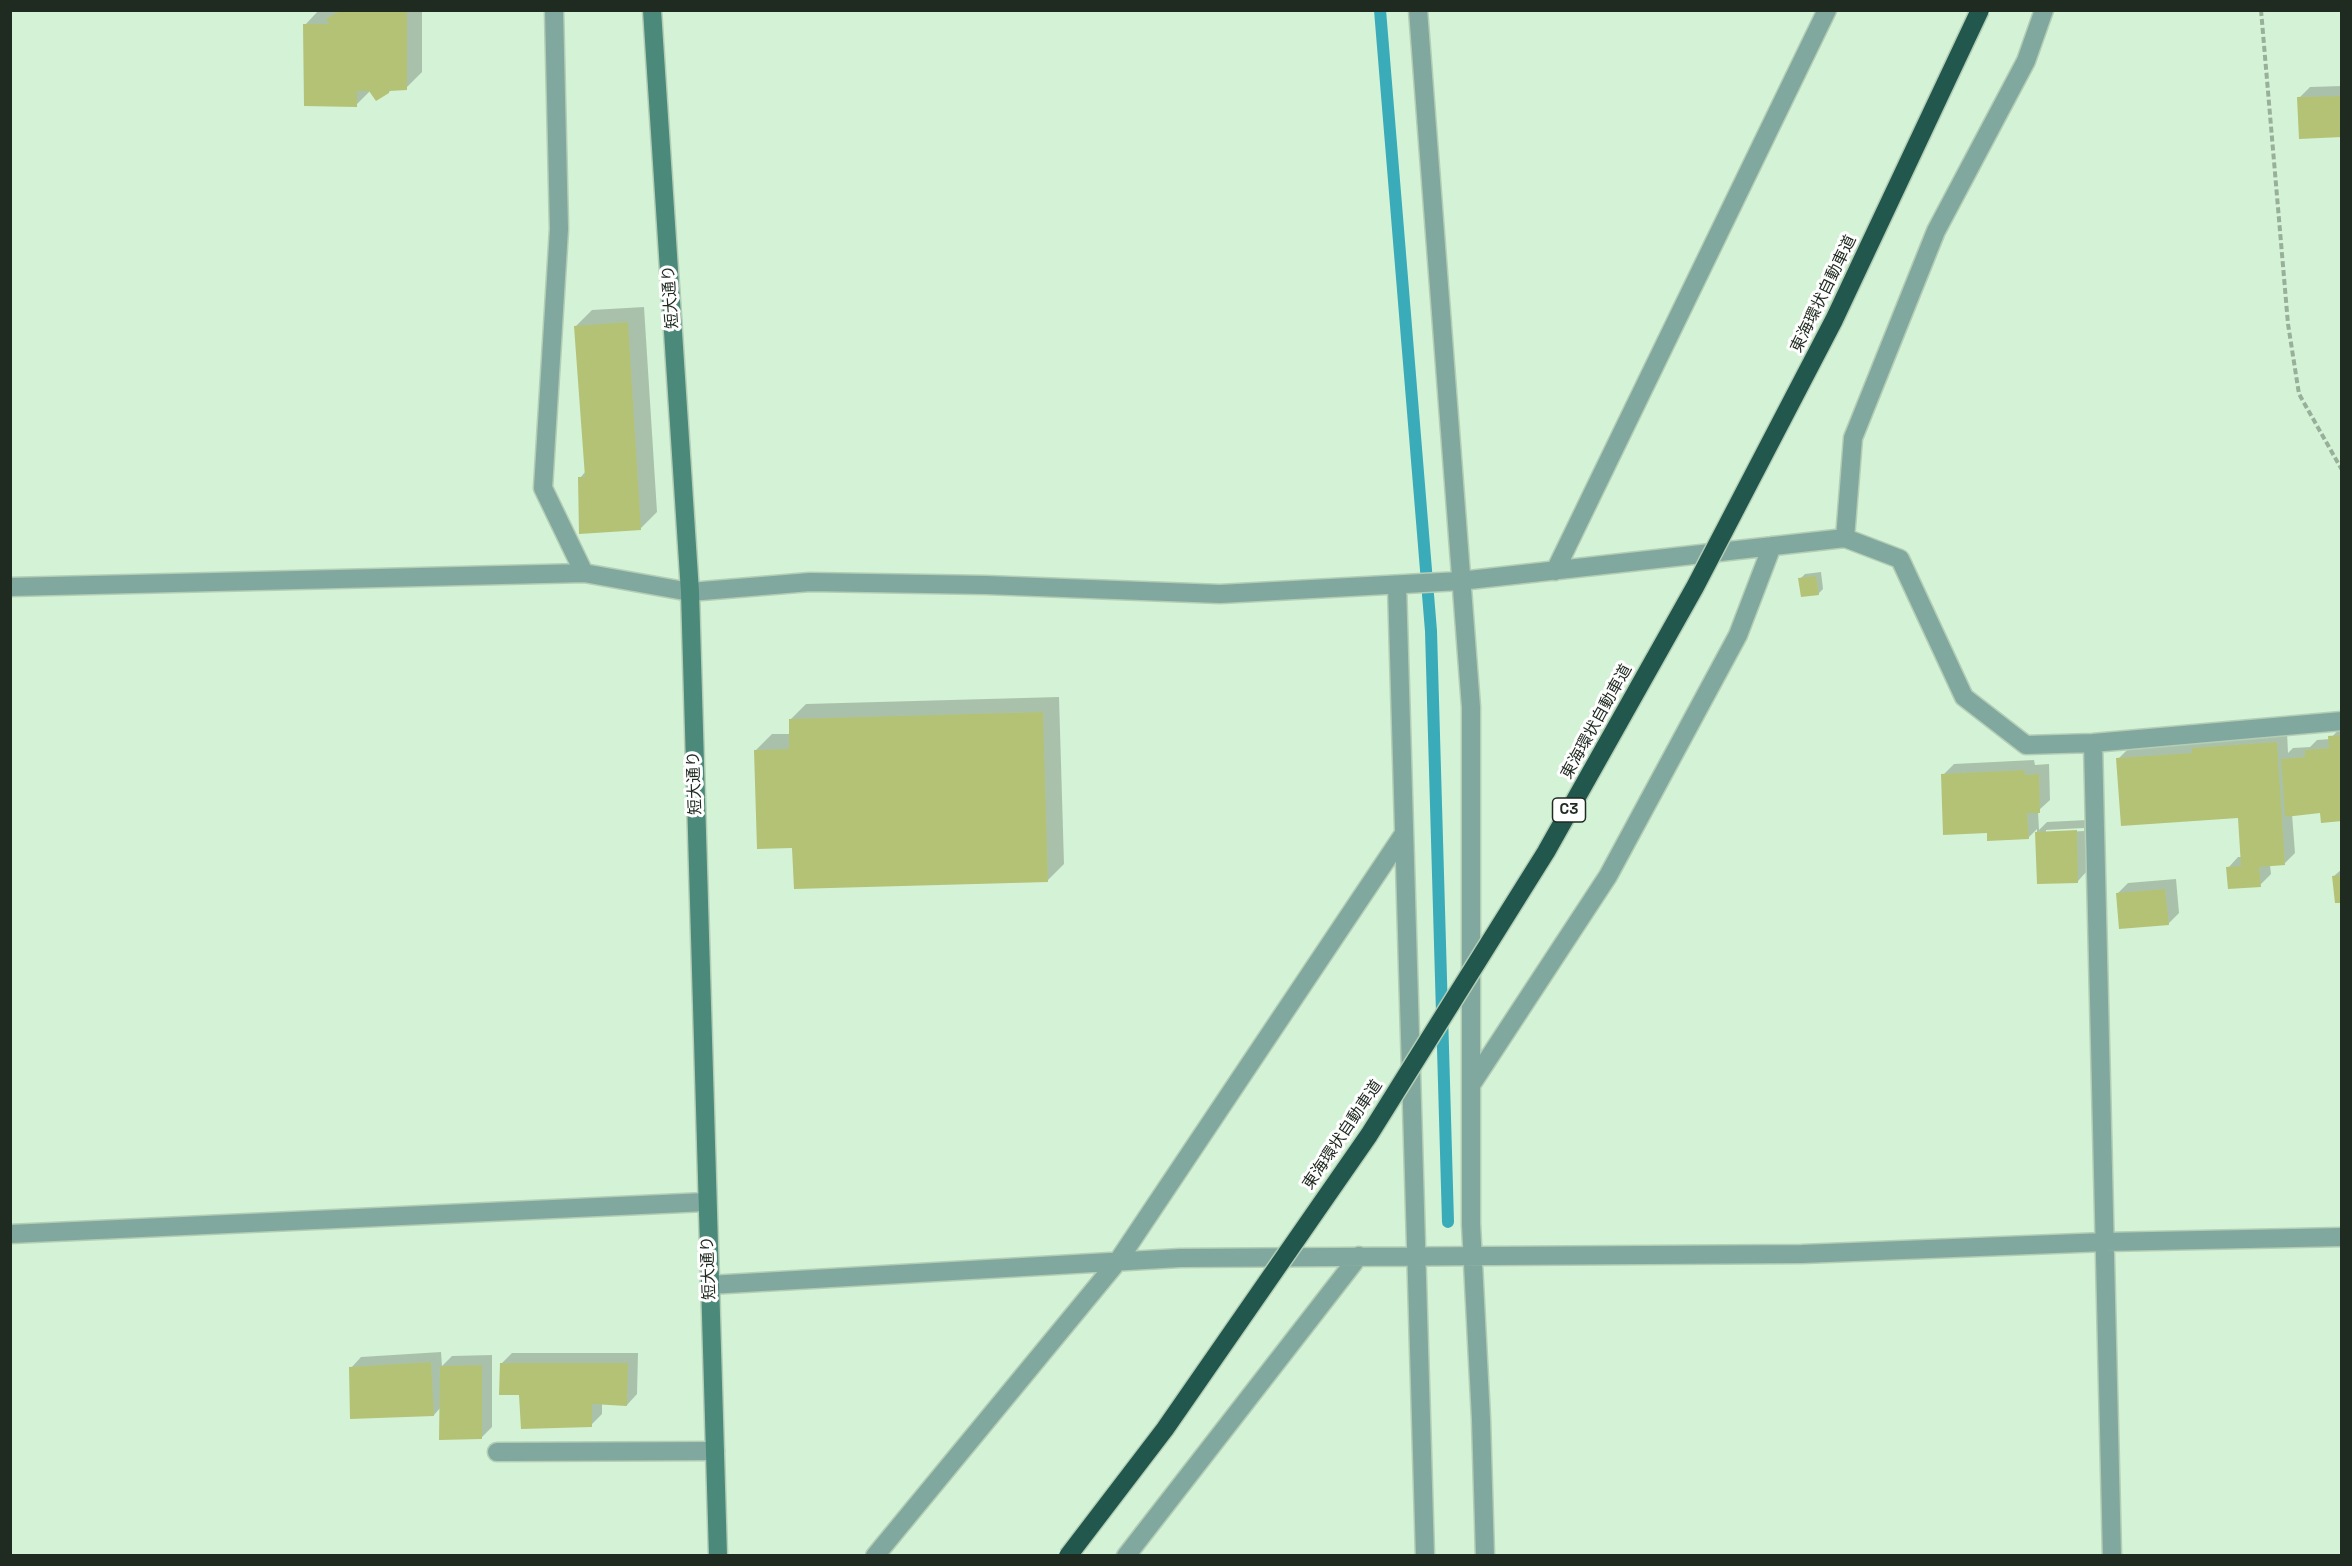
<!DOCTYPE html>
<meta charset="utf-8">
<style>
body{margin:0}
#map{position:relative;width:2352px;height:1566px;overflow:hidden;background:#d4f2d6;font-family:"Space Grotesk",sans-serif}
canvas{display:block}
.frame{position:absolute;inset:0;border:12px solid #1f2a20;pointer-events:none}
</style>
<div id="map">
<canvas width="2352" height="1566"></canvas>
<div class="frame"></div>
</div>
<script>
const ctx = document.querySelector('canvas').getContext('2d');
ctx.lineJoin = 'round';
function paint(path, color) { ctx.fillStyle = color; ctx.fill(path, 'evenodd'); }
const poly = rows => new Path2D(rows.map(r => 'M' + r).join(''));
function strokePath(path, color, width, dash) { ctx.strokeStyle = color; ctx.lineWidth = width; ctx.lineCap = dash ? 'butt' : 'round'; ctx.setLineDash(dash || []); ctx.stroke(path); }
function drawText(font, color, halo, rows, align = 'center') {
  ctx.font = font + ' "Space Grotesk","Noto Sans JP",sans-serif'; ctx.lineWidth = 6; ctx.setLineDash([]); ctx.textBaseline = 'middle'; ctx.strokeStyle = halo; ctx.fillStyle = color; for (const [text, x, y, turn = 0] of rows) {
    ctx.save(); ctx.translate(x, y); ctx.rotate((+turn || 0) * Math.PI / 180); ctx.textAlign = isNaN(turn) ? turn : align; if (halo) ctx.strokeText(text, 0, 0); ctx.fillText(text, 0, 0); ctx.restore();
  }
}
const shadow = poly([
 [319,10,422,10,422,72,406,88,392,89,389,92,371,90,356,105,305,25],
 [2342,86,2342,136,2299,98,2310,87],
 [644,307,657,512,641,528,580,478,586,471,576,326,592,310],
 [1821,572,1823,589,1818,594,1800,579,1805,574],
 [1059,697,1064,864,1048,880,793,846,755,751,772,734,791,734,790,720,806,704],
 [2342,726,2342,820,2321,812,2292,814,2295,853,2284,864,2270,865,2271,874,2260,885,2228,868,2238,857,2242,857,2239,816,2118,759,2129,748,2199,743,2204,738,2287,732,2288,753,2293,748,2310,747,2317,740,2330,739],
 [2034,760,2035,765,2049,764,2050,800,2038,811,2039,830,2047,822,2087,820,2088,870,2078,881,2038,882,2037,829,2028,838,1988,831,1943,775,1954,764],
 [2084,828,2084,831,2046,833,2046,830],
 [2342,869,2342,901,2334,876],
 [2176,879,2179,913,2168,924,2117,894,2128,883],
 [441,1352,442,1366,452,1356,492,1355,492,1427,481,1438,441,1407,434,1415,351,1368,361,1357],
 [512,1353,638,1353,637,1394,627,1405,602,1403,602,1414,591,1425,520,1393,501,1364]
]);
const stream = poly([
 [1380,10,1431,631,1448,1222]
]);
const building = poly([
 [407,10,407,90,389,91,389,93,376,101,369,91,357,91,357,107,304,106,303,24,329,24,326,19,340,11],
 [2342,96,2342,137,2299,139,2297,97],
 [628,322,641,530,579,534,578,477,585,477,574,326],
 [1816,576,1819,595,1801,597,1798,578],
 [1043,712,1048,882,794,889,792,848,757,849,754,750,789,749,789,719],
 [2342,735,2342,821,2321,823,2320,813,2285,817,2281,759,2305,757,2305,750,2329,748,2328,736],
 [2277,742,2285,865,2259,867,2261,887,2228,889,2226,867,2241,866,2238,818,2121,826,2116,758,2192,753,2192,748],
 [2024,770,2025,775,2039,774,2040,813,2027,813,2029,839,1987,841,1987,833,1943,835,1941,774],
 [2077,830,2078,883,2037,884,2035,832],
 [2342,875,2342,903,2335,903,2332,876],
 [2165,889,2169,925,2119,929,2116,893],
 [431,1362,434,1416,350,1419,349,1367],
 [500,1363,628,1363,627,1406,592,1404,592,1427,521,1429,519,1395,499,1395],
 [482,1365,482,1439,439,1440,440,1366]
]);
const path = poly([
 [2261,10,2288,324,2299,394,2342,470]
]);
const street = poly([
 [554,10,559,229,543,488,584,573],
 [1418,10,1471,707,1471,1224,1481,1419,1485,1556],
 [1845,538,1853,438,1936,231,2026,61,2044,10],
 [1555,571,1827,10],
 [1397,585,1425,1556],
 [10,587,584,573,690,592,810,582,986,585,1220,594,1460,581,1845,538,1900,559,1964,697,2026,745,2093,743,2342,721],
 [2093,743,2112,1556],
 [1471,1085,1608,876,1738,635,1772,546],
 [10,1234,706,1202],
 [709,1285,1180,1258,1802,1254,2105,1242,2342,1237],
 [497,1452,715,1451],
 [875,1556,1118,1261,1403,835],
 [1126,1556,1359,1256]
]);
const secondary = poly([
 [652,10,690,592,718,1556]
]);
const highwayBridge = poly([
 [1068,1556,1165,1429,1369,1135,1546,852,1695,587,1834,320,1980,10]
]);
const shields = [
 [1569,810,33]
];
const shieldNames = [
 ["C3",1569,810]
];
const streetNames = [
 ["東海環状自動車道",1824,294,-64],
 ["短大通り",671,297,-94],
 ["東海環状自動車道",1597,722,-61],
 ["短大通り",695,783,-92],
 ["東海環状自動車道",1343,1135,-56],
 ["短大通り",709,1268,-92]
];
paint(shadow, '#0003');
strokePath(stream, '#3aabb9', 12);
paint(building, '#b4c276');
strokePath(street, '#b3ceb5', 21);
strokePath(secondary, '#b3ceb5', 21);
strokePath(path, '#98b09a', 4, [6, 3]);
strokePath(street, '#81a89e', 18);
strokePath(secondary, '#4b897a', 18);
strokePath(highwayBridge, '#b3ceb5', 21, []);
strokePath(highwayBridge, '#21574c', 18);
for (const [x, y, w] of shields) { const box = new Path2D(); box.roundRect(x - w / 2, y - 12, w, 24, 4.5); ctx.fillStyle = '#fff'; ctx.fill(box); strokePath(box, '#1f2a20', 1.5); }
drawText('bold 15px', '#1f2a20', null, shieldNames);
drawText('16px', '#1f2a20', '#fff', streetNames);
</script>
